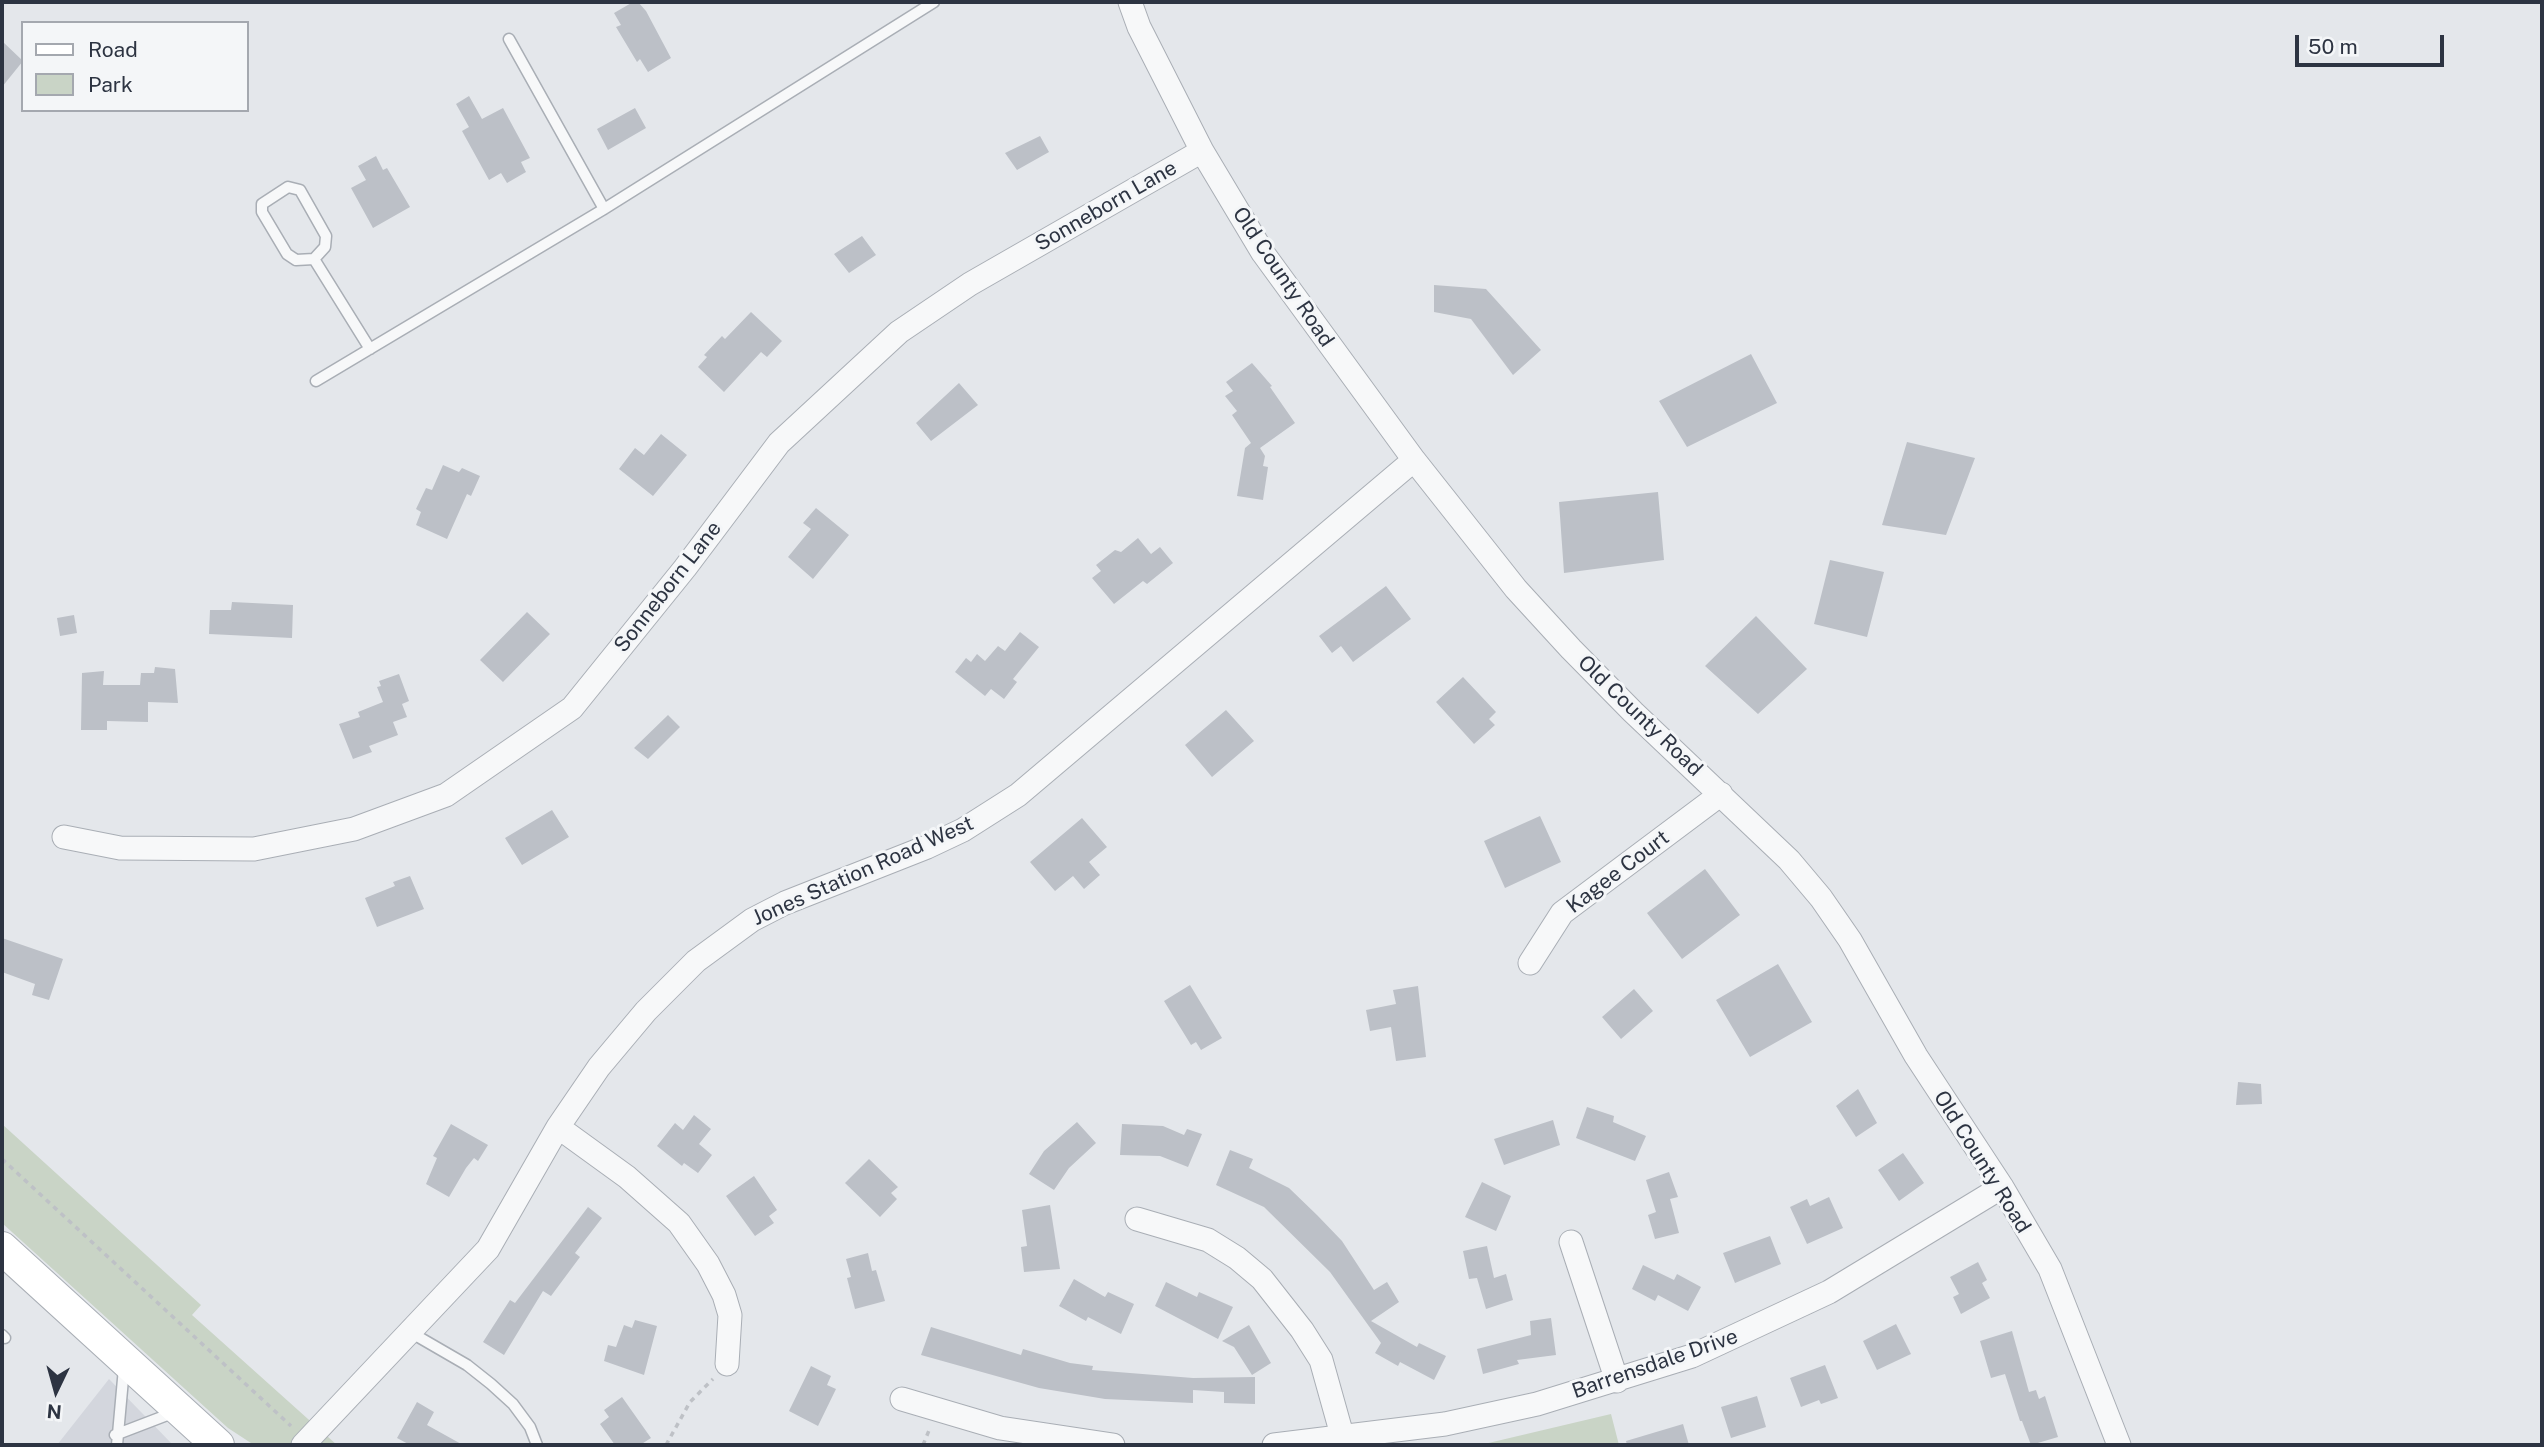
<!DOCTYPE html>
<style>
body{margin:0}
#map{position:relative;width:2544px;height:1447px;overflow:hidden;background:#e4e7eb;font-family:"Public Sans",sans-serif}
canvas{display:block}
.frame{position:absolute;inset:0;border:4px solid #2d3442;pointer-events:none}
.legend{position:absolute;left:21px;top:21px;width:228px;height:91px;box-sizing:border-box;background:#f4f6f8;border:2px solid #a4a8af;margin:0;padding:9px 12px;list-style:none;font-size:21px;color:#2d3442}
.legend li{display:flex;align-items:center;gap:14px;height:35px}
.legend b{width:35px;border:2px solid #a4a8af}
.north{position:absolute;left:21px;top:1356px;width:70px;height:70px;-webkit-text-stroke:5px #f4f6f8;paint-order:stroke;rotate:185deg;font-size:19px;font-weight:700;line-height:28px;text-align:center;color:#2d3442}
.north::after{content:'';display:block;margin:auto;width:24px;height:32px;background:#2d3442;clip-path:polygon(50% 0,100% 100%,50% 72%,0 100%)}
.scale{position:absolute;left:2295px;top:35px;width:149px;height:32px;box-sizing:border-box;border:4px solid #2d3442;border-top:0;padding-left:9px;font-size:21px;line-height:24px;white-space:nowrap;color:#2d3442;-webkit-text-stroke:5px #f4f6f8;paint-order:stroke}
</style>
<div id="map">
<canvas width="2544" height="1447"></canvas>
<div class="frame"></div>
<ul class="legend">
<li><b style="height:9px;background:#fff"></b>Road</li>
<li><b style="height:19px;background:#c9d4c6"></b>Park</li>
</ul>
<div class="north">N</div>
<div class="scale">50 m</div>
</div>
<script>
const ctx = document.querySelector('canvas').getContext('2d');
ctx.lineJoin = 'round';
function paint(path, color) { ctx.fillStyle = color; ctx.fill(path, 'evenodd'); }
const poly = rows => new Path2D(rows.map(r => 'M' + r).join(''));
function strokePath(path, color, width, dash) { ctx.strokeStyle = color; ctx.lineWidth = width; ctx.lineCap = dash ? 'butt' : 'round'; ctx.setLineDash(dash || []); ctx.stroke(path); }
function drawText(font, color, halo, rows, align = 'center') {
  ctx.font = font + ' "Public Sans",sans-serif'; ctx.lineWidth = 6; ctx.setLineDash([]); ctx.textBaseline = 'middle'; ctx.strokeStyle = halo; ctx.fillStyle = color; for (const [text, x, y, turn = 0] of rows) {
    ctx.save(); ctx.translate(x, y); ctx.rotate((+turn || 0) * Math.PI / 180); ctx.textAlign = isNaN(turn) ? turn : align; if (halo) ctx.strokeText(text, 0, 0); ctx.fillText(text, 0, 0); ctx.restore();
  }
}
const built = poly([
 [109,1379,173,1445,57,1445]
]);
const green = poly([
 [2,1124,201,1305,192,1315,337,1445,254,1445,228,1428,2,1223],
 [1611,1414,1619,1445,1480,1445]
]);
const building = poly([
 [633,2,638,2,646,11,671,58,648,72,640,59,637,62,616,27,621,25,614,13],
 [2,41,23,61,2,87],
 [469,96,482,119,503,108,530,158,521,162,526,172,507,183,501,173,489,180,462,131,469,127,456,104],
 [635,108,646,128,608,150,597,129],
 [1040,136,1049,152,1017,170,1005,153],
 [376,156,383,170,387,168,410,207,373,228,351,188,366,180,358,166],
 [862,236,876,255,849,273,834,254],
 [1434,285,1486,289,1541,350,1513,375,1471,319,1434,312],
 [751,312,782,341,767,357,761,352,724,392,698,367,707,357,704,355,722,336,725,339],
 [1751,354,1777,403,1687,447,1659,401],
 [1252,363,1272,386,1270,387,1295,423,1260,448,1265,456,1263,466,1268,467,1263,500,1237,496,1245,448,1251,443,1232,415,1237,411,1225,396,1233,391,1226,382],
 [959,383,978,405,931,441,916,423],
 [661,434,687,455,653,496,619,469,635,448,644,455],
 [1907,442,1975,458,1946,535,1882,525],
 [443,465,459,472,462,468,480,476,471,496,467,494,447,539,416,525,421,512,416,509,426,488,432,490],
 [1658,492,1664,560,1564,573,1559,502],
 [816,508,849,535,813,579,788,557,811,529,803,523],
 [1138,538,1151,554,1160,547,1173,563,1147,584,1143,581,1114,604,1092,578,1101,571,1096,565,1115,550,1121,552],
 [1830,560,1884,572,1867,637,1814,624],
 [1386,586,1411,619,1353,662,1341,646,1332,653,1319,636],
 [232,602,293,605,292,638,209,634,210,610,231,610],
 [527,612,550,634,503,682,480,660],
 [74,615,77,633,60,636,57,618],
 [1756,616,1807,669,1758,714,1705,666],
 [1020,632,1039,647,1013,679,1017,682,1004,699,991,689,985,696,955,672,966,658,971,662,977,654,985,661,998,646,1005,651],
 [155,667,175,669,178,703,148,702,148,722,107,721,107,730,81,730,82,673,104,671,103,685,140,685,141,673,154,673],
 [399,674,409,701,402,704,407,717,393,722,398,735,369,746,372,752,353,759,339,724,360,717,358,712,383,702,377,687,381,686,379,681],
 [1463,677,1496,712,1489,719,1495,725,1474,744,1436,702],
 [1226,710,1254,741,1212,777,1185,745],
 [668,715,680,727,648,759,634,748],
 [552,810,569,837,522,865,505,838],
 [1540,816,1561,862,1505,888,1484,841],
 [1082,818,1107,847,1089,862,1100,875,1084,889,1073,876,1055,891,1030,862],
 [1705,869,1740,915,1682,959,1647,913],
 [410,876,424,909,377,927,365,898,395,886,393,882],
 [2,938,63,959,49,1000,32,995,35,984,2,972],
 [1778,964,1812,1022,1750,1057,1716,1000],
 [1190,985,1222,1038,1201,1050,1196,1042,1191,1045,1164,1001],
 [1418,986,1426,1057,1396,1061,1391,1027,1370,1031,1366,1010,1396,1004,1393,990],
 [1634,989,1653,1011,1621,1039,1602,1017],
 [2238,1082,2261,1084,2262,1104,2236,1105],
 [1858,1089,1877,1123,1856,1137,1836,1106],
 [1587,1107,1614,1116,1613,1122,1646,1136,1635,1161,1576,1138],
 [694,1115,711,1129,699,1144,712,1155,698,1173,684,1163,682,1166,657,1146,675,1123,683,1130],
 [1553,1120,1560,1145,1504,1165,1494,1139],
 [1077,1122,1096,1143,1069,1168,1054,1190,1029,1174,1044,1151],
 [451,1124,488,1145,478,1161,474,1158,466,1168,449,1197,426,1184,437,1158,433,1156],
 [1122,1124,1163,1126,1184,1135,1187,1129,1202,1134,1188,1167,1160,1156,1120,1155],
 [1230,1150,1253,1159,1249,1168,1289,1188,1317,1215,1342,1241,1374,1290,1387,1282,1399,1302,1371,1321,1417,1347,1419,1343,1446,1356,1434,1380,1400,1362,1398,1366,1375,1353,1381,1343,1330,1272,1264,1207,1216,1185],
 [1903,1153,1924,1183,1899,1201,1878,1170],
 [869,1159,898,1187,891,1193,897,1199,880,1217,845,1183],
 [1669,1172,1678,1197,1670,1199,1679,1233,1655,1239,1648,1215,1656,1212,1646,1180],
 [754,1176,777,1210,769,1216,774,1223,755,1236,726,1196],
 [1482,1182,1511,1196,1496,1231,1465,1217],
 [1829,1197,1843,1228,1807,1244,1790,1207,1807,1199,1810,1206],
 [1050,1205,1060,1269,1024,1272,1021,1247,1027,1246,1022,1210],
 [588,1207,602,1218,575,1253,580,1257,551,1296,543,1291,504,1355,483,1342,510,1300,515,1303],
 [1770,1236,1781,1264,1735,1283,1723,1253],
 [1487,1246,1494,1278,1506,1274,1513,1300,1486,1309,1477,1278,1469,1279,1463,1251],
 [868,1253,872,1271,876,1270,885,1301,855,1309,847,1278,851,1277,846,1259],
 [1978,1262,1987,1280,1982,1283,1990,1298,1961,1314,1953,1297,1959,1294,1950,1277],
 [1643,1265,1674,1280,1677,1274,1701,1287,1688,1311,1658,1295,1655,1301,1632,1289],
 [1074,1279,1105,1297,1108,1292,1134,1304,1121,1334,1088,1317,1086,1321,1059,1306],
 [1166,1282,1197,1297,1199,1292,1233,1307,1218,1339,1155,1306],
 [1551,1318,1556,1355,1517,1360,1519,1364,1483,1374,1477,1349,1531,1335,1530,1321],
 [635,1320,657,1326,644,1375,604,1361,608,1345,616,1347,624,1325,632,1328],
 [1896,1324,1911,1354,1877,1370,1863,1341],
 [1249,1325,1271,1363,1252,1375,1234,1347,1222,1341],
 [931,1327,1021,1355,1023,1349,1070,1363,1093,1366,1092,1370,1193,1378,1255,1377,1255,1404,1224,1403,1224,1392,1193,1390,1193,1403,1105,1399,1039,1388,921,1355],
 [2012,1331,2029,1392,2036,1390,2039,1399,2045,1396,2058,1437,2031,1445,2022,1421,2020,1421,2005,1374,1991,1378,1980,1341],
 [1825,1365,1838,1398,1821,1404,1819,1400,1801,1407,1790,1378],
 [811,1366,831,1376,827,1385,836,1389,818,1426,789,1411],
 [1757,1396,1766,1427,1731,1438,1721,1407],
 [622,1397,651,1438,640,1445,615,1445,600,1424,609,1417,604,1410],
 [417,1402,434,1412,427,1425,463,1445,410,1445,397,1438],
 [1683,1424,1689,1445,1627,1445,1626,1441]
]);
const path = poly([
 [2,1159,291,1426],
 [666,1445,690,1402,713,1379],
 [923,1445,930,1428]
]);
const lane = poly([
 [509,39,604,209],
 [314,259,325,247,326,236,300,190,288,187,262,204,262,212,287,254,296,260,314,259,370,349],
 [316,381,604,209,934,2],
 [410,1332,467,1365,491,1384,513,1404,530,1427,537,1445],
 [2,1335,5,1338],
 [115,1435,175,1412],
 [117,1445,124,1368]
]);
const street = poly([
 [1130,2,1139,27,1202,151,1263,253,1414,460,1516,589,1571,649,1633,712,1789,860,1821,898,1850,940,1916,1056,2002,1187,2050,1269,2119,1445],
 [64,837,120,848,254,849,354,829,446,795,572,708,685,568,779,443,899,332,970,284,1202,151],
 [1530,963,1562,913,1721,794],
 [558,1127,627,1177,679,1223,708,1264,724,1295,730,1315,727,1364],
 [1137,1219,1208,1240,1237,1258,1262,1279,1302,1330,1321,1360,1342,1435],
 [1571,1242,1617,1381],
 [902,1399,1000,1428,1113,1445],
 [303,1445,488,1249,558,1127,599,1067,646,1011,696,961,752,920,785,903,927,847,963,830,1018,795,1414,460],
 [1274,1445,1445,1424,1537,1404,1692,1356,1829,1292,2002,1187]
]);
const secondary = poly([
 [2,1248,218,1445]
]);
const streetNames = [
 ["Sonneborn Lane",1106,206,-30],
 ["Old County Road",1283,277,56],
 ["Sonneborn Lane",668,587,-52],
 ["Old County Road",1640,716,44],
 ["Jones Station Road West",863,871,-24],
 ["Kagee Court",1618,872,-37],
 ["Old County Road",1982,1162,58],
 ["Barrensdale Drive",1655,1364,-19]
];
paint(built, '#d3d6dd');
paint(green, '#c9d4c6');
paint(building, '#bcc0c7');
strokePath(lane, '#a9aeb5', 13);
strokePath(street, '#a9aeb5', 25);
strokePath(secondary, '#a9aeb5', 34);
strokePath(path, '#bec1c6', 3.5, [5, 5]);
strokePath(lane, '#f7f8f9', 10);
strokePath(street, '#f7f8f9', 23);
strokePath(secondary, '#fff', 32);
drawText('21px', '#2d3442', '#f4f6f8', streetNames);
</script>
